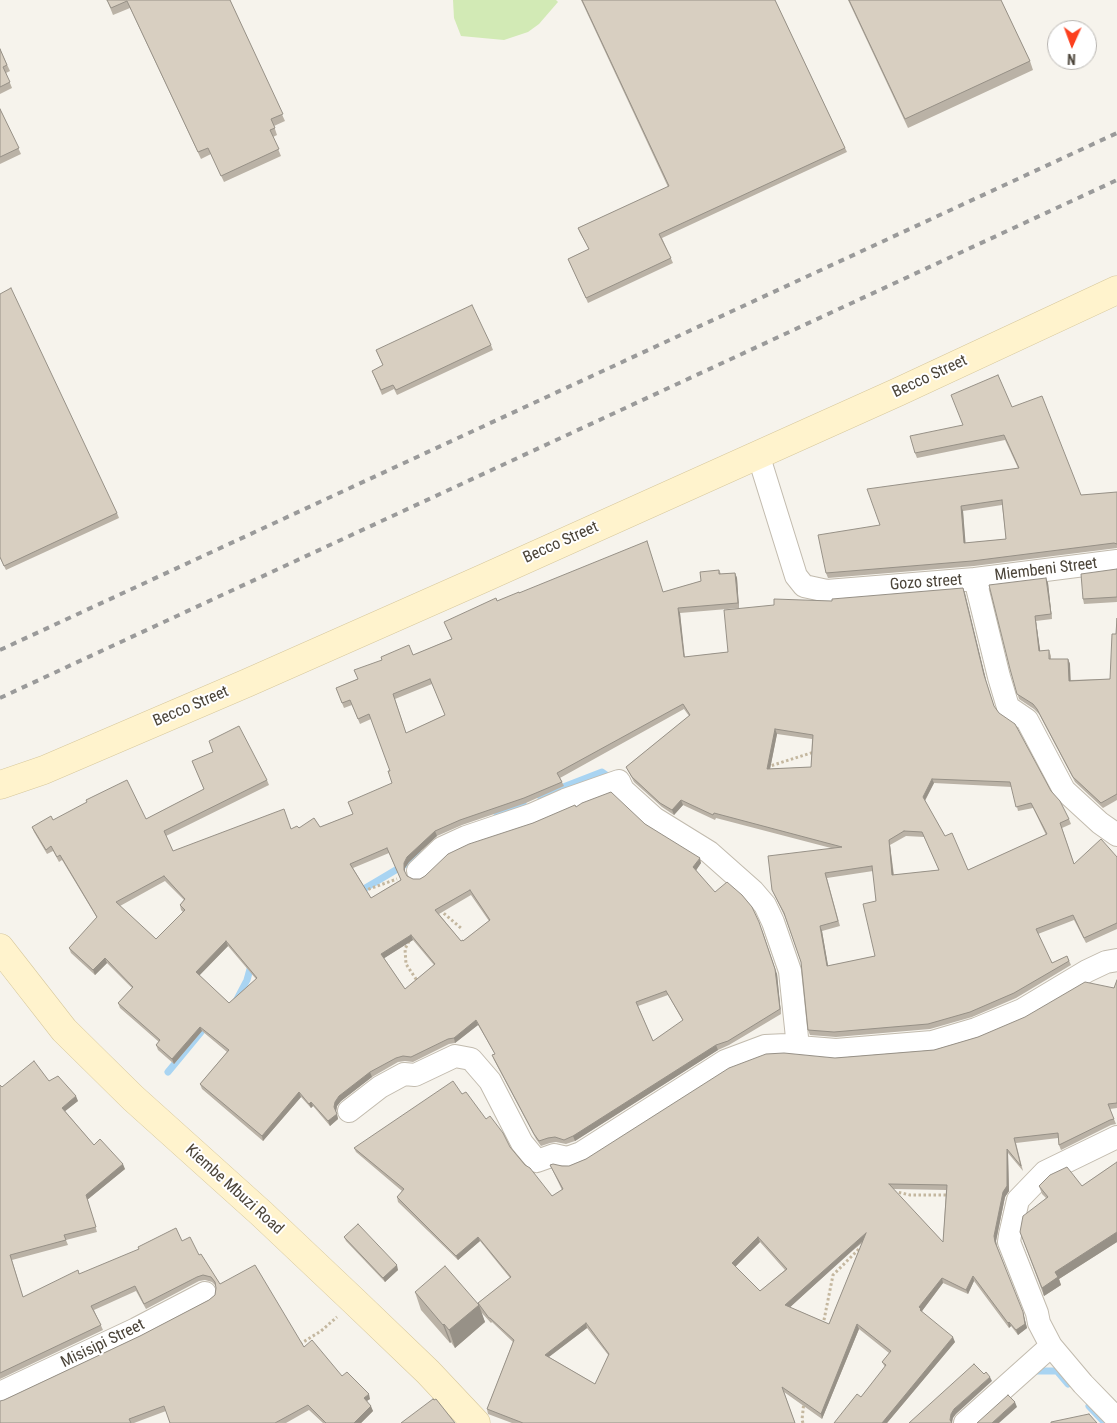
<!DOCTYPE html>
<style>
body{margin:0}
#map{position:relative;width:1117px;height:1423px;overflow:hidden;background:#f6f3ec;font-family:"Roboto Condensed",sans-serif}
canvas{display:block}
.north{position:absolute;left:1047px;top:20px;width:50px;height:50px;box-sizing:border-box;background:#fff;border:1px solid #b7b4b0;border-radius:50%;rotate:182deg;font-size:14px;font-weight:700;line-height:20px;text-align:center;color:#4b4439}
.north::after{content:'';display:block;margin:auto;width:18px;height:22px;background:#fc3f1d;clip-path:polygon(50% 0,100% 100%,50% 72%,0 100%)}
</style>
<div id="map">
<canvas width="1117" height="1423"></canvas>
<div class="north">N</div>
</div>
<script>
const ctx = document.querySelector('canvas').getContext('2d');
ctx.lineJoin = 'round';
function paint(path, color) { ctx.fillStyle = color; ctx.fill(path, 'evenodd'); }
const poly = rows => new Path2D(rows.map(r => 'M' + r).join(''));
function strokePath(path, color, width, dash) { ctx.strokeStyle = color; ctx.lineWidth = width; ctx.lineCap = dash ? 'butt' : 'round'; ctx.setLineDash(dash || []); ctx.stroke(path); }
function drawText(font, color, halo, rows, align = 'center') {
  ctx.font = font + ' "Roboto Condensed",sans-serif'; ctx.lineWidth = 4; ctx.setLineDash([]); ctx.textBaseline = 'middle'; ctx.strokeStyle = halo; ctx.fillStyle = color; for (const [text, x, y, turn = 0] of rows) {
    ctx.save(); ctx.translate(x, y); ctx.rotate((+turn || 0) * Math.PI / 180); ctx.textAlign = isNaN(turn) ? turn : align; if (halo) ctx.strokeText(text, 0, 0); ctx.fillText(text, 0, 0); ctx.restore();
  }
}
const green = poly([
 [453,0,556,0,558,2,539,24,528,32,504,40,461,36,454,18]
]);
const stream = poly([
 [540,796,602,772,612,779],
 [497,816,523,803],
 [357,893,421,855],
 [235,1003,247,980,252,962],
 [168,1072,201,1032],
 [1032,1371,1057,1371,1068,1384],
 [1089,1406,1105,1423]
]);
const path = poly([
 [767,767,814,752],
 [364,892,369,889,397,879],
 [440,910,462,929],
 [409,941,405,949,406,964,418,982],
 [894,1193,897,1192,910,1195,950,1195],
 [823,1325,833,1275,861,1247],
 [300,1344,321,1331,337,1317],
 [803,1423,802,1420,804,1401]
]);
const street = poly([
 [758,454,796,576,804,586,827,591,975,579,999,677,1008,707,1027,720,1064,790,1100,823,1117,835],
 [975,579,1117,561],
 [418,871,442,848,466,837,531,815,565,800,619,781,623,790,654,818,709,852,753,891,765,905,773,922,790,971,798,1047],
 [349,1111,380,1087,404,1074,415,1075,455,1056,471,1059,490,1081,522,1143,537,1161,554,1155,567,1158,581,1153,725,1061,765,1046,787,1045,798,1047,836,1050,932,1042,976,1029,1022,1010,1087,971,1106,962,1117,960],
 [1117,1137,1045,1172,1018,1200,1010,1235,1009,1242,1037,1313,1039,1323,1051,1346,1083,1384,1117,1419],
 [0,1393,136,1329,205,1293],
 [965,1423,1051,1346]
]);
const secondary = poly([
 [0,785,44,770,247,683,482,579,898,392,1117,290],
 [0,948,64,1030,133,1098,262,1214,355,1302,428,1372,476,1423]
]);
const rail = poly([
 [0,650,1117,133],
 [0,698,1117,180]
]);
const wall = poly([
 [107,0,230,0,285,121,274,126,277,135,273,137,281,156,224,182,211,154,201,159,130,8,113,15],
 [581,0,775,0,847,152,662,238,673,263,588,303,568,259,589,249,580,233,578,228,668,187],
 [848,0,1001,0,1030,61,1033,70,908,128],
 [0,49,10,71,6,73,12,88,0,94],
 [0,109,21,154,0,164],
 [0,294,117,513,119,518,6,570,0,558],
 [491,345,493,350,397,395,394,389,382,395,372,371,383,366,376,350],
 [1012,407,1081,495,1117,493,1117,548,974,566,828,578,826,573,880,525,1018,468,1005,440,917,458,915,453,963,425],
 [1002,505,1006,539,965,543,963,511],
 [1117,569,1117,602,1084,604,1083,599],
 [719,570,721,574,735,573,737,578,739,608,680,613,685,657,728,652,832,601,963,588,986,680,994,707,1069,819,1071,824,1062,828,1074,864,1117,857,1117,929,1086,943,1074,920,1038,934,1052,963,1067,956,1071,965,1016,998,972,1017,930,1029,836,1037,810,1035,808,1030,801,962,785,917,772,890,831,848,716,818,715,820,683,805,674,815,662,807,634,782,626,767,689,716,684,709,560,778,564,786,526,803,462,825,437,836,409,862,405,868,405,873,407,876,413,879,420,879,533,823,576,807,645,824,701,863,696,870,777,974,781,1014,729,1045,718,1050,575,1141,566,1144,556,1142,550,1143,541,1146,536,1139,494,1060,492,1055,495,1054,478,1025,455,1043,449,1044,413,1062,405,1061,398,1062,372,1077,341,1101,337,1106,336,1112,338,1119,330,1126,313,1106,311,1108,301,1097,263,1141,202,1089,200,1084,227,1052,202,1031,174,1064,158,1050,156,1045,159,1042,120,1008,118,1003,132,988,107,963,95,975,71,953,69,948,97,918,62,860,59,862,53,851,47,854,34,832,32,827,53,820,146,819,204,789,192,761,267,780,269,785,166,836,173,851,291,829,320,827,353,814,392,783,390,771,371,719,360,724,352,705,344,708,336,688,451,639,497,601,519,593,663,592,701,581],
 [432,684,445,715,406,733,395,699],
 [777,734,812,739,811,767,770,769],
 [934,783,1012,787,1018,811,1033,808,1046,835,968,870,945,836,925,801],
 [906,836,924,837,939,870,894,875,890,845],
 [389,853,401,880,371,898,353,868],
 [873,871,876,901,875,956,828,966,822,931,840,926,827,878],
 [165,881,184,900,180,905,181,910,183,912,156,939,120,906],
 [471,895,489,921,463,941,461,941,439,914],
 [413,940,434,965,405,989,384,958],
 [228,946,256,979,229,1003,199,975],
 [668,995,683,1021,653,1041,638,1006],
 [1046,578,1048,583,1052,619,1036,621,1040,651,1049,650,1051,656,1051,659,1068,659,1070,664,1070,680,1110,679,1116,634,1117,618,1117,800,1103,808,1075,782,1039,714,1034,709,1019,699,1010,669],
 [1117,980,1117,1108,1110,1109,1116,1124,1111,1125,1061,1150,1059,1145,1058,1138,1016,1143,1023,1171,1008,1153,1009,1191,1005,1197,996,1241,997,1246,1024,1317,1027,1328,1018,1335,1011,1326,1009,1328,974,1281,968,1294,943,1283,922,1311,922,1312,955,1342,887,1423,834,1423,861,1397,885,1367,882,1362,889,1353,859,1329,822,1419,784,1392,795,1423,512,1423,488,1414,487,1409,513,1342,492,1322,491,1323,481,1312,485,1322,455,1348,451,1342,450,1343,421,1310,415,1292,478,1303,510,1278,480,1241,458,1260,398,1202,397,1197,402,1191,356,1152,354,1148,462,1094,486,1119,552,1196,562,1190,550,1165,569,1166,586,1159,835,1058,934,1050,978,1037,1114,988],
 [893,1189,946,1190,943,1242],
 [760,1242,785,1270,760,1291,735,1267],
 [862,1243,829,1324,790,1307,851,1252],
 [587,1328,609,1356,595,1384,549,1357],
 [49,1081,78,1101,65,1111,94,1145,125,1169,87,1200,97,1232,66,1240,68,1245,12,1260,23,1297,79,1274,182,1241,199,1255,220,1284,304,1347,370,1399,367,1401,373,1411,361,1423,323,1423,309,1410,286,1423,170,1423,166,1411,134,1423,0,1423,4,1400,140,1336,209,1300,215,1295,216,1288,216,1286,212,1282,205,1280,199,1281,146,1309,136,1291,94,1310,103,1330,0,1379,0,1085,2,1087],
 [1117,1162,1117,1242,1059,1279,1061,1285,1044,1296,1020,1232,1046,1198,1042,1194,1039,1186,1082,1186],
 [344,1237,398,1270,385,1282,346,1241]
]);
const shadedWall = poly([
 [961,506,963,511,966,548,964,543],
 [735,573,737,578,739,608,738,603],
 [1046,578,1048,583,1052,619,1051,614],
 [963,588,965,593,986,680,984,675],
 [678,608,680,613,685,662,684,657],
 [1035,616,1036,621,1041,656,1039,651],
 [1068,659,1070,664,1071,686,1069,681],
 [775,729,777,734,769,774,767,769],
 [932,779,934,783,924,802,923,797],
 [681,800,683,805,674,815,672,810],
 [435,831,437,836,409,862,405,868,405,875,404,870,404,863,407,857],
 [889,840,890,845,894,880,892,875],
 [700,858,701,863,695,872,693,867],
 [820,926,822,931,829,971,827,966],
 [761,927,777,974,781,1014,780,1009],
 [411,935,413,940,383,959,381,954],
 [226,941,228,946,198,977,196,972],
 [105,958,107,963,95,975,93,970],
 [476,1020,478,1025,455,1043,454,1038],
 [200,1027,202,1031,174,1064,172,1059],
 [716,1045,718,1050,575,1141,573,1136],
 [370,1072,372,1077,341,1101,337,1106,336,1112,334,1107,335,1102,339,1096],
 [299,1092,301,1097,263,1141,262,1136],
 [76,1096,78,1101,64,1112,62,1108],
 [311,1102,313,1106,311,1108,309,1104],
 [337,1114,338,1119,330,1126,328,1121],
 [1007,1149,1008,1153,1009,1191,1005,1197,996,1241,997,1247,995,1242,994,1236,1003,1192],
 [123,1164,125,1169,87,1200,97,1232,86,1195],
 [1117,1232,1117,1242,1059,1279,1061,1285,1044,1296,1042,1288,1055,1272],
 [866,1233,867,1237,787,1310,785,1305],
 [478,1237,480,1241,458,1260,456,1256],
 [758,1237,760,1242,734,1268,732,1263],
 [397,1265,398,1270,385,1282,383,1278],
 [973,1276,974,1281,968,1294,966,1290],
 [942,1278,943,1283,922,1311,923,1314,922,1315,919,1307],
 [479,1305,485,1322,455,1348,449,1330],
 [1023,1312,1027,1328,1018,1335,1016,1330],
 [1009,1322,1011,1326,1009,1328,1008,1323],
 [586,1323,587,1328,546,1359,545,1355],
 [444,1324,451,1342,450,1343,443,1325],
 [857,1324,859,1329,822,1419,821,1414],
 [953,1337,955,1342,887,1423,882,1423],
 [990,1377,992,1381,956,1414,953,1418,952,1423,951,1423,950,1420,951,1414,954,1409],
 [369,1394,370,1399,365,1402,364,1398],
 [1015,1402,1017,1407,999,1423,992,1423],
 [371,1406,373,1411,361,1423,354,1423]
]);
const building = poly([
 [107,0,230,0,283,114,271,119,275,128,270,130,279,149,221,176,208,148,198,152,127,1,111,8,107,0],
 [582,0,775,0,845,148,659,234,671,258,586,298,568,259,589,249,578,228,669,186,582,0],
 [849,0,1001,0,1030,61,905,119,849,0],
 [0,49,7,65,3,67,10,82,0,87,0,49],
 [0,109,19,148,0,157,0,109],
 [11,288,117,513,4,566,0,557,0,294,11,288],
 [472,305,491,345,396,390,393,385,381,390,372,371,383,365,376,350,472,305],
 [998,375,1012,407,1042,396,1081,495,1117,492,1117,544,1114,543,972,561,826,573,818,535,880,525,867,489,1019,468,1004,435,915,453,910,436,963,425,951,395,998,375],
 [1002,500,1006,539,964,543,961,506,1002,500],
 [647,541,663,592,701,581,700,572,719,570,719,574,735,573,738,603,678,608,684,657,728,652,724,610,774,605,774,599,832,601,832,599,963,588,984,675,994,706,999,713,1015,724,1051,791,1060,801,1069,819,1060,823,1074,864,1101,839,1117,857,1117,923,1084,938,1073,915,1036,929,1052,963,1067,956,1069,961,1014,993,970,1012,928,1024,834,1032,808,1030,801,962,784,913,772,890,768,856,842,847,714,813,713,815,681,800,672,810,660,803,632,777,626,767,690,715,683,704,557,773,562,782,524,798,460,820,435,831,407,857,404,863,404,870,407,876,413,879,420,879,425,876,448,854,469,844,533,823,575,805,576,807,582,803,611,792,645,824,700,858,693,867,715,892,727,882,742,895,752,907,759,922,775,969,780,1009,728,1041,716,1045,573,1136,564,1140,555,1137,548,1138,539,1141,534,1134,492,1055,495,1054,476,1020,454,1038,448,1039,411,1057,403,1056,396,1058,370,1072,339,1096,335,1102,334,1107,337,1114,328,1121,311,1102,309,1104,299,1092,262,1136,200,1084,229,1050,200,1027,172,1059,156,1045,160,1040,118,1003,133,987,105,958,93,970,69,948,97,917,60,855,57,857,51,846,46,850,32,827,51,816,53,820,87,802,86,800,127,780,146,819,204,789,192,761,213,752,209,741,239,726,267,780,164,831,173,851,284,809,291,829,297,826,299,828,314,818,320,827,353,814,348,802,392,783,388,771,390,771,369,714,358,719,350,700,342,703,336,688,358,679,354,670,382,660,381,657,409,645,413,655,452,639,444,622,496,598,497,601,519,592,519,593,647,541],
 [430,679,445,715,406,733,393,694,430,679],
 [775,729,813,735,811,767,767,769,775,729],
 [932,779,1010,782,1016,807,1031,803,1047,834,968,870,952,833,945,836,923,797,932,779],
 [904,831,922,832,939,870,892,875,889,840,904,831],
 [387,848,401,880,371,898,350,864,387,848],
 [872,866,876,901,863,904,875,956,827,966,820,926,838,921,825,873,872,866],
 [164,876,185,899,180,905,185,910,156,939,116,902,164,876],
 [470,890,490,920,463,941,463,940,461,941,435,910,470,890],
 [411,935,435,964,405,989,381,954,411,935],
 [226,941,257,978,229,1003,196,972,226,941],
 [666,991,683,1020,653,1041,636,1002,666,991],
 [1117,569,1117,597,1083,599,1081,574,1117,569],
 [1046,578,1051,614,1035,616,1039,651,1049,650,1049,659,1068,659,1069,681,1110,679,1112,634,1116,634,1117,618,1117,794,1101,803,1073,777,1037,709,1033,704,1017,694,1010,669,989,585,1046,578],
 [1117,980,1117,1103,1108,1104,1114,1119,1110,1120,1059,1145,1058,1133,1014,1138,1021,1166,1007,1149,1007,1186,1003,1192,994,1236,995,1242,1023,1312,1025,1324,1016,1330,1009,1322,1008,1323,973,1276,966,1290,942,1278,919,1307,921,1309,920,1310,953,1337,882,1423,834,1423,857,1394,861,1397,886,1365,882,1362,891,1351,857,1324,821,1414,782,1387,795,1423,523,1423,487,1409,514,1340,490,1318,489,1318,478,1303,511,1277,478,1237,456,1256,397,1197,404,1189,354,1148,453,1081,462,1094,466,1092,486,1119,490,1116,503,1133,510,1147,525,1165,530,1168,552,1196,563,1189,550,1165,553,1164,562,1166,569,1166,586,1159,729,1068,766,1054,784,1053,835,1058,934,1050,978,1037,1025,1017,1085,982,1114,988,1117,980],
 [889,1184,947,1185,943,1242,889,1184],
 [866,1233,829,1324,785,1305,866,1233],
 [758,1237,787,1269,760,1291,732,1263,758,1237],
 [586,1323,609,1354,595,1384,545,1355,586,1323],
 [34,1061,49,1081,58,1076,76,1096,62,1108,94,1145,100,1139,123,1164,86,1195,96,1227,64,1235,66,1240,10,1255,23,1297,78,1270,79,1274,139,1249,138,1247,176,1228,182,1241,190,1237,199,1255,201,1254,220,1284,255,1265,304,1347,312,1340,342,1376,347,1372,369,1394,364,1398,371,1406,354,1423,326,1423,308,1405,275,1423,170,1423,164,1406,129,1419,131,1423,0,1423,0,1401,4,1400,140,1336,209,1300,215,1295,216,1288,215,1282,211,1277,203,1275,197,1277,144,1304,135,1286,91,1306,101,1325,0,1373,0,1085,2,1087,34,1061],
 [1117,1162,1117,1232,1055,1272,1058,1277,1042,1288,1020,1232,1023,1216,1048,1197,1039,1186,1050,1175,1067,1167,1082,1186,1117,1162],
 [358,1224,397,1265,383,1278,344,1237,358,1224],
 [445,1266,479,1305,449,1330,444,1324,443,1325,415,1292,445,1266],
 [974,1364,984,1374,986,1372,990,1377,954,1409,951,1414,950,1420,952,1423,909,1423,974,1364],
 [1008,1395,1015,1402,992,1423,977,1423,1008,1395],
 [433,1399,434,1400,436,1399,455,1423,401,1423,433,1399],
 [1089,1414,1097,1423,1051,1423,1051,1422,1089,1414]
]);
const streetNames = [
 ["Becco Street",930,377,-25],
 ["Becco Street",561,543,-24],
 ["Miembeni Street",1046,570,-7],
 ["Gozo street",926,583,-4],
 ["Becco Street",191,707,-23],
 ["Kiembe Mbuzi Road",234,1190,42],
 ["Misisipi Street",103,1344,-26]
];
paint(green, '#d2eab5');
strokePath(stream, '#a9d4f2', 7);
strokePath(street, '#c2bbae', 24);
strokePath(secondary, '#d6c79b', 29);
strokePath(path, '#c4b79f', 3, [2.5, 2.5]);
strokePath(street, '#fff', 22);
strokePath(secondary, '#fff3cd', 28);
strokePath(rail, '#9a9a9a', 4, [6, 6]);
paint(wall, '#bab2a6');
paint(shadedWall, '#979187');
paint(building, '#d8cfc1');
strokePath(building, '#979187', 1);
drawText('16px', '#4b4439', '#fff', streetNames);
</script>
